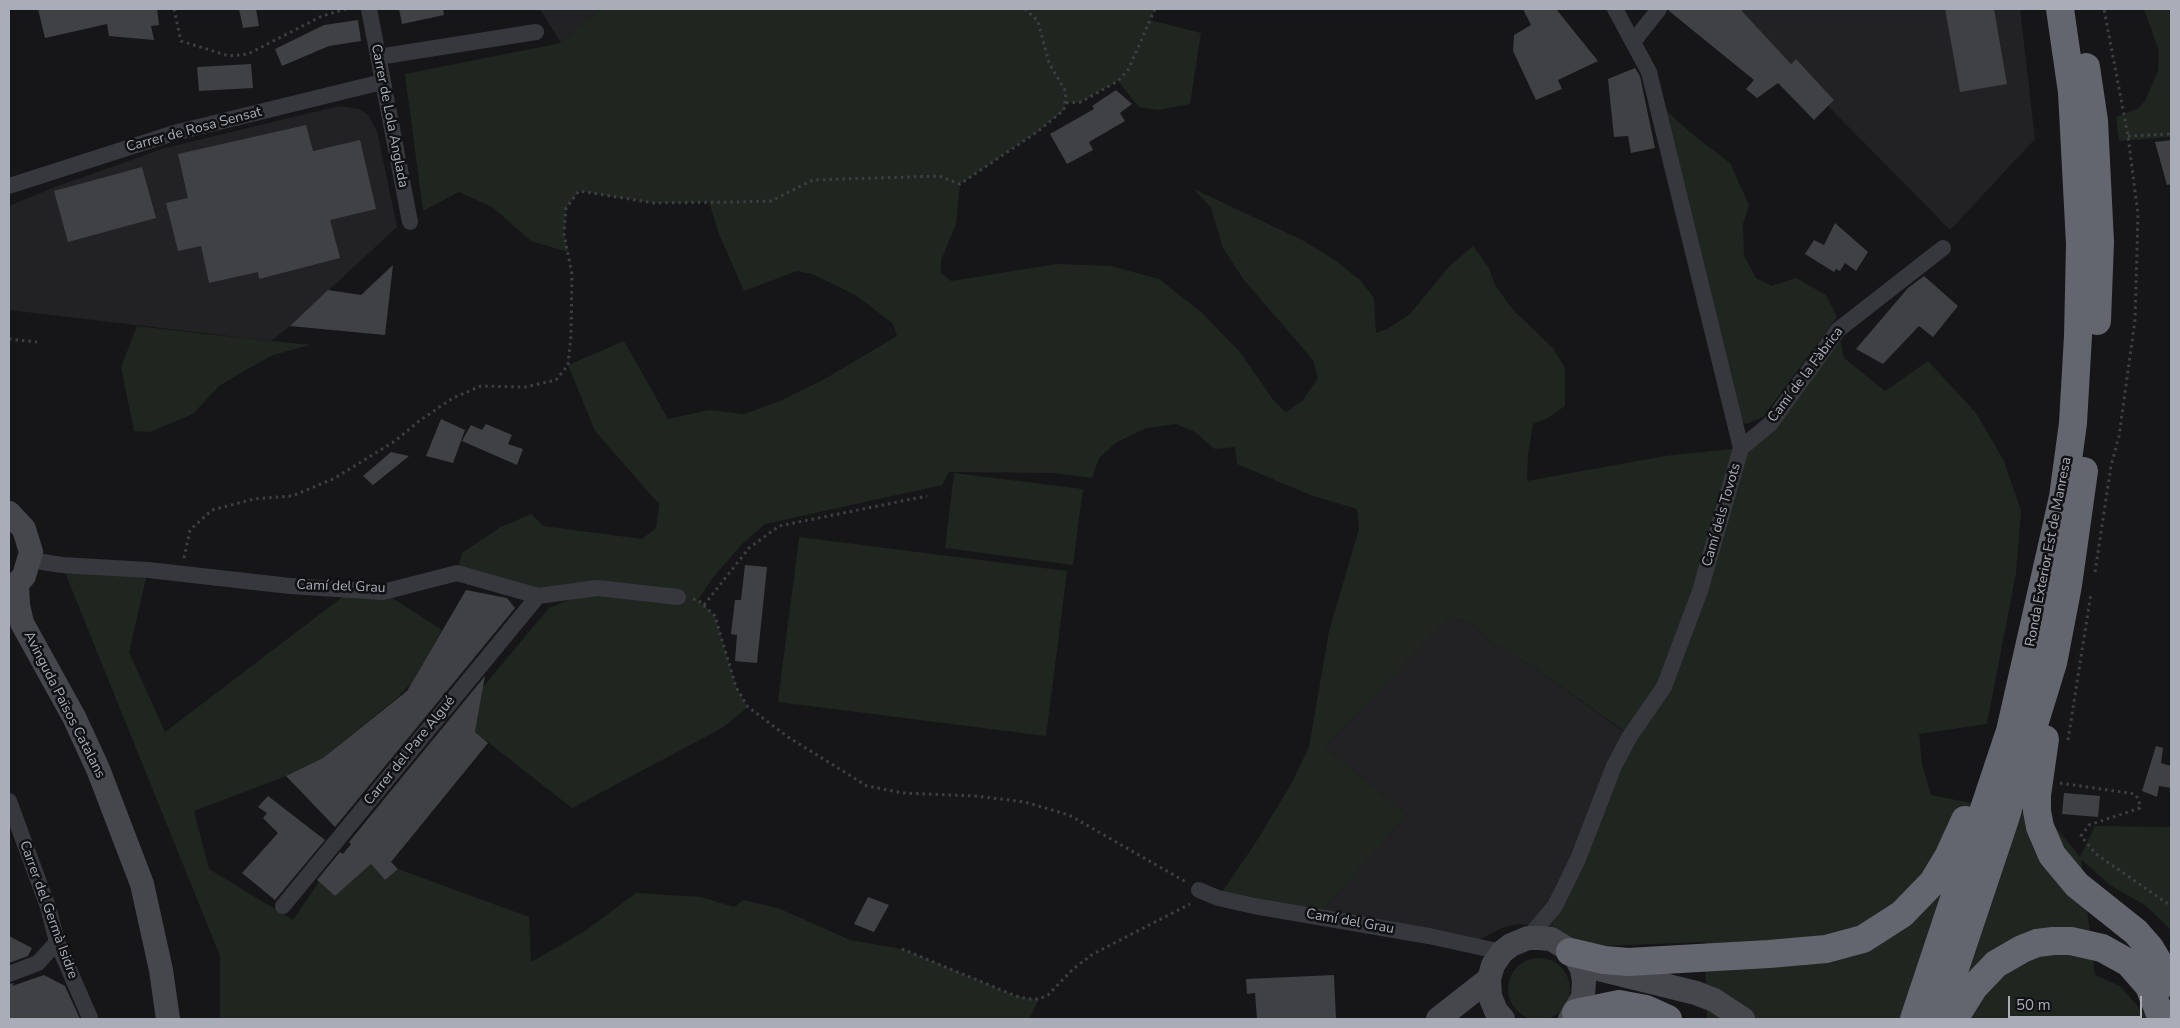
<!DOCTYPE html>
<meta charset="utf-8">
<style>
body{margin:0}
#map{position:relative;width:2180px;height:1028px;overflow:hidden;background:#161618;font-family:"Nunito Sans",sans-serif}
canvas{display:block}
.frame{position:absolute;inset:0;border:10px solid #a8adb8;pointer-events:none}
.scale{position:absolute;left:2008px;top:996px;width:134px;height:22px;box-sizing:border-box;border:2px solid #a8adb8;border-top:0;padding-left:6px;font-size:15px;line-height:18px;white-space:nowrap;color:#a8adb8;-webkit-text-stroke:4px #111113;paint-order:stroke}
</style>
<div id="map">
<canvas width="2180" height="1028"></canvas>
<div class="frame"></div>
<div class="scale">50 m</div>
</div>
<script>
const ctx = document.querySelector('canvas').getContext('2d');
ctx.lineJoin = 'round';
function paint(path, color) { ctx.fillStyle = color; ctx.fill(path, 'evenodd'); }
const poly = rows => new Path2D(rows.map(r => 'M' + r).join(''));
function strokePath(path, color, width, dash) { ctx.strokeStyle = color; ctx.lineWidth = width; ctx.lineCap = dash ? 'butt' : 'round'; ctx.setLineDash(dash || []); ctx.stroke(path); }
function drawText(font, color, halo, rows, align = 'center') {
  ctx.font = font + ' "Nunito Sans",sans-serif'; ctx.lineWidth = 5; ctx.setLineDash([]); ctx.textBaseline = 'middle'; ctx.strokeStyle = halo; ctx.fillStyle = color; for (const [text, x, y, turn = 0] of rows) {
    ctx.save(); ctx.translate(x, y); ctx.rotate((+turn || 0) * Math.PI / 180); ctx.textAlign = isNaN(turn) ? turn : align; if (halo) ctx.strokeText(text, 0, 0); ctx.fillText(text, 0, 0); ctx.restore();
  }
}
const built = poly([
 [540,9,600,9,561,43],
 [1740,9,2020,9,2035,139,1950,230,1828,106,1834,100,1796,59,1791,64],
 [339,106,359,109,368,115,377,131,397,227,290,326,271,341,9,310,9,206,55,187,165,148],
 [1450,617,1475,625,1488,640,1526,662,1630,736,1555,906,1552,928,1517,924,1502,928,1469,945,1317,917,1407,815,1325,747]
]);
const green = poly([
 [600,9,1155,9,1150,20,1201,33,1190,104,1158,110,1139,107,1118,81,1081,102,1066,103,1064,110,1037,132,960,184,956,224,941,260,941,273,951,281,1057,264,1111,266,1159,279,1201,312,1240,352,1274,401,1286,412,1303,400,1318,378,1313,360,1244,280,1223,248,1211,208,1194,189,1304,241,1336,261,1360,280,1374,298,1376,333,1387,329,1409,315,1449,267,1473,246,1489,268,1495,285,1513,310,1553,348,1565,368,1565,406,1548,418,1533,424,1528,455,1527,481,1665,456,1741,448,1838,330,1844,358,1885,391,1928,361,1976,413,2004,461,2021,511,2016,573,1987,724,1919,734,1922,764,1931,795,2048,818,2080,857,2095,826,2171,827,2171,930,2145,905,2111,886,2081,859,2095,975,2120,986,2149,1019,1707,1019,1705,942,1574,947,1552,928,1555,906,1630,735,1526,662,1488,640,1475,625,1450,617,1325,747,1407,815,1317,917,1218,898,1256,842,1291,784,1309,747,1329,631,1359,529,1357,509,1313,496,1237,464,1235,447,1215,449,1195,432,1176,424,1146,428,1117,442,1099,458,1092,478,1053,473,949,472,942,485,765,524,742,544,711,580,698,600,715,616,736,687,748,707,722,728,572,808,475,732,483,687,549,608,594,590,538,596,457,573,462,553,499,528,531,514,543,526,642,539,656,528,659,504,595,431,568,365,624,341,668,419,709,410,744,414,780,401,823,380,897,336,893,324,857,296,812,274,797,271,744,291,719,234,709,202,654,203,579,191,566,208,564,234,568,252,531,241,492,207,459,192,423,211,405,74,561,43],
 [2144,9,2171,9,2171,137,2119,141,2116,117,2137,109,2145,101,2158,71,2159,51],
 [1658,103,1692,134,1730,163,1749,205,1743,224,1744,256,1756,278,1772,286,1796,278,1826,295,1837,317,1763,417,1746,424,1735,416],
 [137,326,187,332,310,345,273,355,239,374,219,386,193,414,150,432,134,431,121,367],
 [954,473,1083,489,1073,565,945,548],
 [799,537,1067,571,1046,736,778,702],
 [62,565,148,570,129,652,165,732,353,589,383,592,442,630,412,682,398,697,323,758,286,776,194,811,209,869,293,920,319,882,335,896,371,864,385,880,398,869,529,917,531,962,585,931,636,893,701,897,734,907,743,900,778,908,850,940,902,949,1016,996,1028,999,1039,999,1029,1019,220,1019,220,956],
 '1508 989a31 31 0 1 1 62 0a31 31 0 1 1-62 0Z'
]);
const building = poly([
 [38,9,157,9,159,25,151,26,154,40,109,36,107,24,45,38],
 [239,9,256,9,259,26,243,28],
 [399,9,443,9,444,15,402,24],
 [1523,9,1556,9,1598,61,1558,80,1562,89,1536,100,1513,51,1514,35,1531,25],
 [1669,9,1740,9,1791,64,1796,59,1834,100,1814,120,1778,83,1757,98,1746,89,1754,80,1669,11],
 [1945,9,1994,9,2007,84,1960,92],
 [358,20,361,41,329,46,282,66,275,49,324,25],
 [251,64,253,88,199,91,197,67],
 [1635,68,1640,76,1655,148,1631,153,1628,136,1614,137,1608,79],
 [1116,90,1132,104,1120,113,1125,121,1089,142,1093,150,1067,164,1050,134,1094,109,1092,106],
 [306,125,313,151,360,140,376,209,330,220,340,258,259,279,258,272,209,283,201,246,178,251,166,203,188,198,178,154],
 [2171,140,2171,184,2167,185,2155,142],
 [142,167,156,218,68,242,54,191],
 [1835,223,1868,252,1856,271,1845,263,1840,271,1836,269,1834,272,1805,254,1814,240,1824,245],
 [393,265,385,335,290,326,328,290,361,295],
 [1924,276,1958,306,1933,337,1919,326,1883,364,1856,349,1908,288],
 [441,419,465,430,453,463,426,456],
 [486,424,512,435,508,444,523,449,517,465,462,441,471,425,482,430],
 [391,452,409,456,373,485,363,476],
 [745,565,767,567,757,663,735,661,737,635,731,634,735,600,741,600],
 [466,590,507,598,515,608,335,827,286,776,323,758,407,691],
 [485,676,475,732,488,743,391,862,398,869,385,880,371,864,335,896,317,880,340,852,343,854,351,844,349,842],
 [2156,746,2163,748,2161,763,2171,766,2171,788,2159,786,2157,797,2142,791],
 [2064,793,2100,796,2098,817,2062,814],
 [268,796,325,840,275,900,242,873,278,833,263,818,267,813,258,807],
 [868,897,889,905,874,932,854,924],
 [9,936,32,948,28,956,9,963],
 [44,975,65,986,80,1019,9,1019,9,984,14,983,12,986],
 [1334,975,1336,1019,1257,1019,1255,993,1247,994,1246,979]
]);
const path = poly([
 [174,9,181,41,229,56,248,54,322,16,346,9],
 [1066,103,1081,102,1118,81,1128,70,1155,9],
 [2128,136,2171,134],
 [9,339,37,342],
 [184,558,190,530,212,510,254,499,292,496,335,478,395,441,419,421,453,398,481,386,525,387,556,380,568,365,571,336,572,274,564,234,566,208,579,191,654,203,737,202,771,201,813,180,939,176,960,184,1037,132,1064,110,1066,92,1049,63,1038,21,1025,9],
 [2095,572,2111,466,2119,436,2135,320,2138,214,2128,136,2104,9],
 [693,599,698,600,715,616,736,687,748,707,788,737,867,786,903,793,975,796,1025,802,1069,815,1186,882],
 [704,605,749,548,779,526,927,496],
 [2068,740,2091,593],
 [2060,783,2135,794,2139,800,2140,808,2089,825,2081,836,2096,854,2171,906],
 [902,949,1016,996,1028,999,1039,999,1048,995,1073,969,1093,954,1190,904]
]);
const street = poly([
 [369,9,410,222],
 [1633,42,1659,9],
 [378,57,536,32],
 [9,186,174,133,382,82],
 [1741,448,1770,424,1838,330,1943,248],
 [30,560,62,565,148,570,290,586,383,592,457,573,538,596,597,588,678,597],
 [9,801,48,907,57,942,90,1018],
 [1199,890,1218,898,1254,906,1429,936,1502,952],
 [283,906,538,596],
 [1528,938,1555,906,1578,859,1614,766,1630,736,1664,687,1700,591,1741,448,1649,72,1615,9],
 [9,974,38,963,57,942]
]);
const secondary = poly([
 [9,513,24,529,31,552,24,576,9,592],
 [17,585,18,605,22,623,74,717,98,769,142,884,161,970,168,1019],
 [1599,969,1696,993,1714,1000,1743,1019],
 [1438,1019,1489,979],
 [1503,1019,1496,1011,1490,996,1489,979,1493,965,1502,952,1511,945,1528,938,1539,938,1551,939,1566,948,1576,958,1582,969,1584,981,1583,997,1570,1019]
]);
const highway = poly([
 [2086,67,2094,121,2100,242,2097,321],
 [2045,739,2037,795,2037,811,2040,827,2052,855,2077,885,2136,932,2150,948,2171,983],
 [1570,952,1604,960,1628,962,1769,954,1826,949,1863,939,1902,914,1933,882,1948,857,1965,820],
 [1576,1013,1619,1004,1646,1009,1668,1019],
 [1914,1019,2010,731,2063,497,2073,423,2078,336,2080,244,2072,92,2060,9],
 [1938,1019,2005,819,2053,663,2068,585,2084,471],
 [1954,1019,1974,987,1996,964,2022,949,2037,943,2053,941,2071,941,2102,948,2129,963,2149,986,2162,1019]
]);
const streetNames = [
 ["Carrer de Lola Anglada",389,116,79],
 ["Carrer de Rosa Sensat",194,130,-15],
 ["Camí de la Fàbrica",1806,375,-53],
 ["Camí dels Tovots",1722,515,-74],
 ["Ronda Exterior Est de Manresa",2049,552,-79],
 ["Camí del Grau",341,587,2],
 ["Avinguda Països Catalans",64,705,63],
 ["Carrer del Pare Algué",410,751,-51],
 ["Carrer del Germà Isidre",48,910,70],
 ["Camí del Grau",1350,922,10]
];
paint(built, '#222225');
paint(green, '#1e261f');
paint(building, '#404145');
strokePath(path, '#3d3f44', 3, [2.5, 4]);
strokePath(street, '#37383d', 16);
strokePath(secondary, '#45474d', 24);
strokePath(highway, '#63666e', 28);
drawText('14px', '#a8adb8', '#111113', streetNames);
</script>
